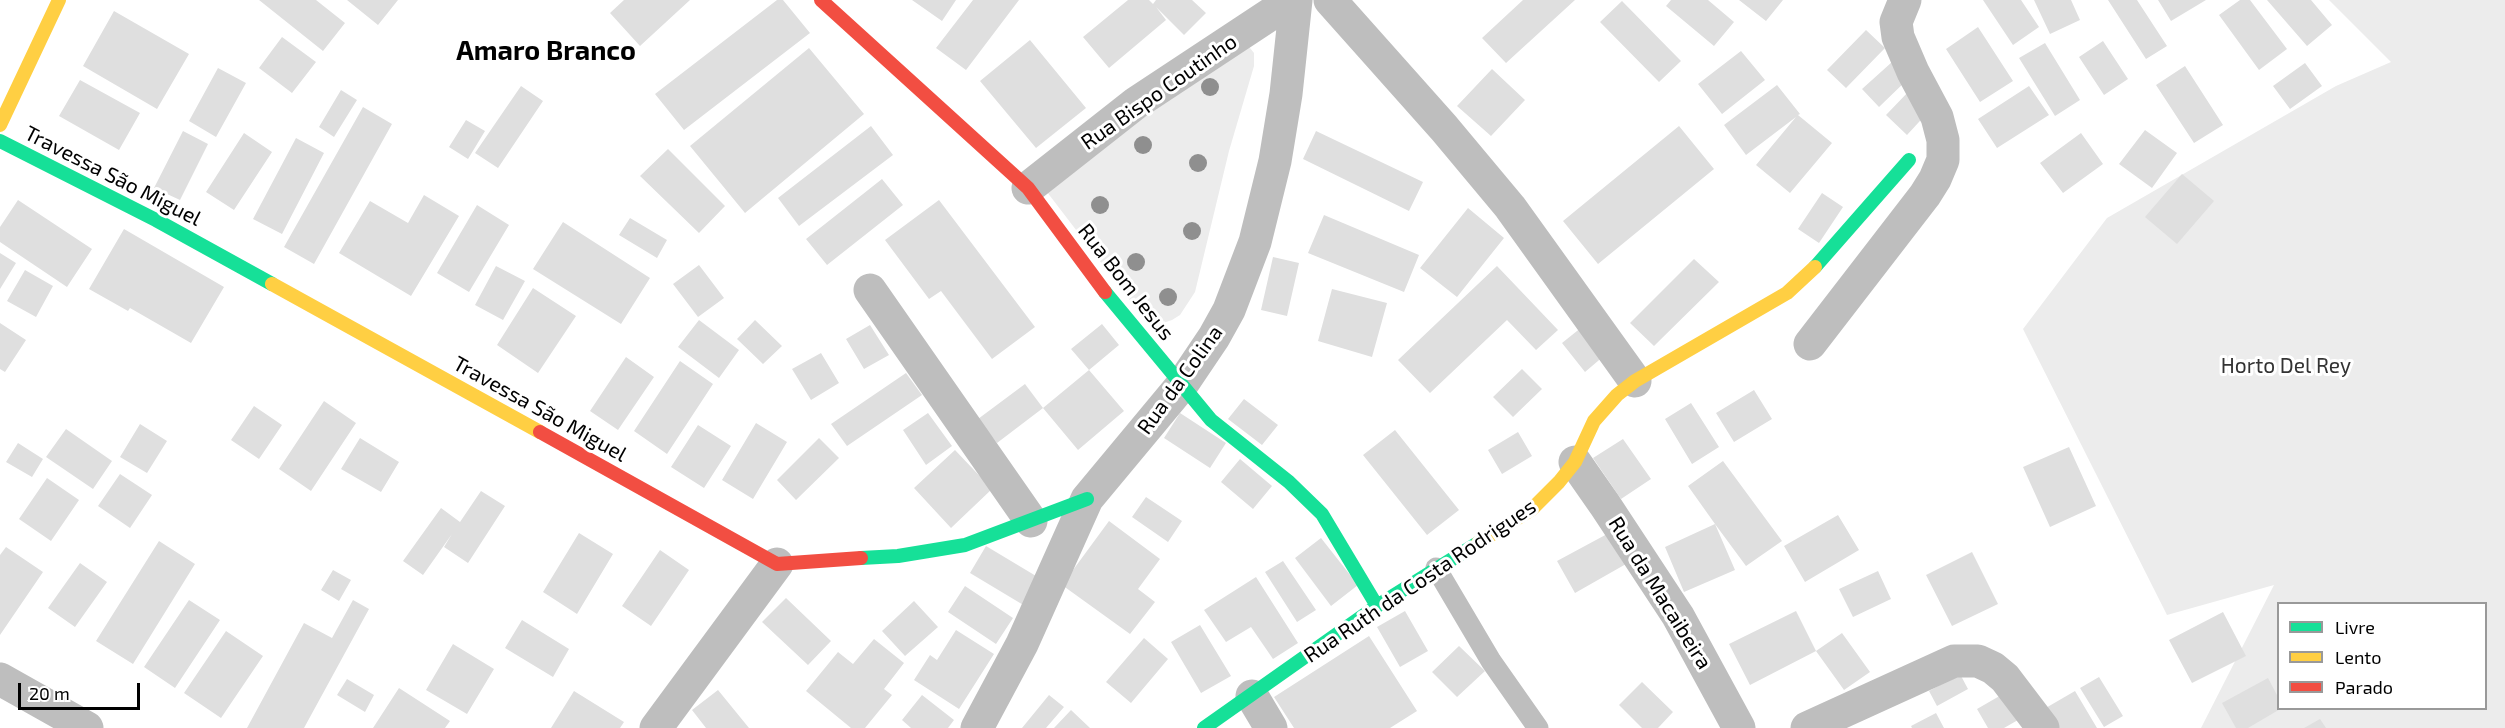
<!DOCTYPE html>
<meta charset="utf-8">
<style>
body{margin:0}
#map{position:relative;width:2505px;height:728px;overflow:hidden;background:#fff;font-family:"Exo 2",sans-serif}
canvas{display:block}
.legend{position:absolute;left:2277px;top:602px;width:210px;height:108px;box-sizing:border-box;background:#fff;border:2px solid #999;margin:0;padding:8px 10px;list-style:none;font-size:18px;color:#000}
.legend li{display:flex;align-items:center;gap:12px;height:30px}
.legend b{width:30px;border:2px solid #999}
.scale{position:absolute;left:18px;top:683px;width:122px;height:27px;box-sizing:border-box;border:3px solid #000;border-top:0;padding-left:8px;font-size:18px;line-height:21px;white-space:nowrap;color:#000;-webkit-text-stroke:4px #fff;paint-order:stroke}
</style>
<div id="map">
<canvas width="2505" height="728"></canvas>
<ul class="legend">
<li><b style="height:8px;background:#16e098"></b>Livre</li>
<li><b style="height:8px;background:#ffcf43"></b>Lento</li>
<li><b style="height:8px;background:#f24e42"></b>Parado</li>
</ul>
<div class="scale">20 m</div>
</div>
<script>
const ctx = document.querySelector('canvas').getContext('2d');
ctx.lineJoin = 'round';
function paint(path, color) { ctx.fillStyle = color; ctx.fill(path, 'evenodd'); }
const poly = rows => new Path2D(rows.map(r => 'M' + r).join(''));
function strokePath(path, color, width, dash) { ctx.strokeStyle = color; ctx.lineWidth = width; ctx.lineCap = dash ? 'butt' : 'round'; ctx.setLineDash(dash || []); ctx.stroke(path); }
function drawText(font, color, halo, rows, align = 'center') {
  ctx.font = font + ' "Exo 2",sans-serif'; ctx.lineWidth = 6; ctx.setLineDash([]); ctx.textBaseline = 'middle'; ctx.strokeStyle = halo; ctx.fillStyle = color; for (const [text, x, y, turn = 0] of rows) {
    ctx.save(); ctx.translate(x, y); ctx.rotate((+turn || 0) * Math.PI / 180); ctx.textAlign = isNaN(turn) ? turn : align; if (halo) ctx.strokeText(text, 0, 0); ctx.fillText(text, 0, 0); ctx.restore();
  }
}
const green = poly([
 [2329,0,2505,0,2505,728,2201,728,2274,585,2167,615,2023,329,2107,218,2336,86,2391,62],
 [2278,604,2486,604,2486,708,2278,708],
 [1246,43,1254,53,1254,66,1229,151,1195,292,1180,315,1172,320,1163,323,1145,320,1047,192,1047,180]
]);
const building = poly([
 [259,0,316,0,345,23,323,51],
 [347,0,398,0,378,25],
 [624,0,690,0,640,46,610,13],
 [777,0,783,0,810,33,684,130,655,94],
 [912,0,956,0,942,21],
 [973,0,1019,0,966,70,936,48],
 [1128,0,1149,0,1153,4,1156,0,1192,0,1206,13,1184,35,1156,7,1166,20,1109,68,1083,37],
 [1523,0,1575,0,1506,63,1482,38],
 [1671,0,1708,0,1734,22,1714,46,1666,6],
 [1739,0,1783,0,1766,21],
 [1983,0,2021,0,2039,27,2013,45],
 [2034,0,2071,0,2080,20,2050,34],
 [2108,0,2137,0,2167,46,2146,59],
 [2158,0,2206,0,2171,21],
 [2240,0,2250,0,2287,49,2259,70,2219,15],
 [2267,0,2311,0,2332,25,2307,46],
 [1622,1,1681,61,1659,82,1600,22],
 [114,11,189,54,157,109,83,66],
 [1978,27,2013,81,1980,102,1946,49],
 [1866,30,1885,48,1846,88,1827,70],
 [282,37,316,62,292,93,259,68],
 [1030,40,1086,108,1036,148,980,81],
 [2103,41,2128,79,2104,95,2079,57],
 [2045,43,2080,100,2055,116,2019,58],
 [809,48,864,114,745,213,690,146],
 [1741,51,1765,80,1722,114,1698,84],
 [1892,62,1908,79,1879,107,1862,89],
 [2305,63,2322,86,2290,109,2273,86],
 [2185,66,2223,125,2194,143,2156,85],
 [218,68,246,83,216,137,189,121],
 [1492,69,1525,100,1491,136,1457,106],
 [80,80,140,113,119,150,59,116],
 [1777,85,1800,114,1798,115,1832,143,1790,193,1756,165,1796,117,1746,155,1724,125],
 [521,86,543,101,498,168,475,153],
 [2029,86,2049,115,1997,148,1978,119],
 [341,90,357,100,334,137,319,127],
 [1910,90,1930,110,1907,135,1886,115],
 [363,107,392,124,314,264,284,247],
 [466,120,485,131,468,159,449,147],
 [871,126,893,155,799,226,778,198],
 [1679,126,1714,169,1598,264,1563,221],
 [2145,130,2177,153,2152,188,2119,164],
 [183,131,208,144,180,200,154,188],
 [1316,131,1423,182,1409,211,1303,159],
 [244,133,272,152,234,210,206,192],
 [2081,133,2103,164,2063,193,2040,163],
 [296,138,324,153,282,234,253,219],
 [668,149,725,206,699,233,640,176],
 [2182,174,2214,201,2177,244,2145,217],
 [882,179,903,205,827,265,806,239],
 [1822,193,1843,207,1819,243,1798,229],
 [424,195,459,216,411,296,339,253,370,201,408,223],
 [18,200,92,249,67,287,0,242,0,227],
 [939,200,1035,327,992,359,941,291,929,299,885,240],
 [477,205,509,225,469,292,437,273],
 [1468,208,1504,238,1457,297,1420,268],
 [1324,215,1419,255,1404,292,1308,253],
 [630,218,667,240,657,258,619,235],
 [563,222,650,278,621,324,533,269],
 [124,229,224,287,191,343,130,308,128,311,89,289],
 [0,253,16,263,0,289],
 [1273,257,1299,263,1287,316,1261,310],
 [1694,259,1719,282,1654,346,1630,323],
 [699,265,724,298,698,317,673,284],
 [496,266,525,281,503,320,475,305],
 [1497,266,1558,330,1536,350,1507,320,1430,393,1398,360],
 [25,270,53,286,36,317,7,301],
 [533,288,576,316,538,373,497,345],
 [1332,289,1387,303,1372,357,1318,341],
 [699,320,739,350,719,378,678,347],
 [755,320,782,346,763,364,737,339],
 [0,323,26,340,5,372,0,369],
 [1102,324,1119,345,1089,370,1071,349],
 [870,325,889,355,864,369,846,339],
 [1582,327,1605,355,1585,372,1562,343],
 [821,353,839,383,811,400,792,369],
 [626,357,654,377,618,430,590,411],
 [680,361,713,384,667,454,634,431],
 [1522,369,1542,389,1513,417,1493,397],
 [1089,370,1124,411,1078,450,1043,408],
 [906,373,922,395,847,446,831,424],
 [1025,384,1043,408,997,443,978,419],
 [1754,390,1772,419,1734,442,1716,413],
 [1244,399,1278,425,1262,445,1228,419],
 [324,401,356,423,311,491,279,469],
 [1691,403,1719,447,1692,464,1665,419],
 [254,406,282,425,259,459,231,440],
 [928,413,952,446,926,465,903,430],
 [1180,413,1226,443,1210,468,1164,438],
 [756,423,787,442,753,499,722,480],
 [140,424,167,441,147,473,120,457],
 [698,425,731,446,704,488,671,467],
 [66,429,112,461,93,489,46,457],
 [1395,430,1459,510,1427,535,1363,455],
 [1518,432,1532,456,1502,474,1488,450],
 [360,438,399,462,381,492,341,469],
 [819,438,839,458,796,500,777,480],
 [1623,439,1651,479,1621,499,1593,458],
 [18,443,43,459,32,477,6,462],
 [2069,447,2096,506,2050,527,2023,467],
 [955,450,992,489,951,528,914,488],
 [1240,459,1272,486,1253,509,1221,482],
 [1723,461,1782,541,1746,566,1715,524,1735,570,1684,592,1665,547,1715,524,1688,486],
 [120,474,152,495,130,528,98,506],
 [47,478,79,500,51,541,19,519],
 [481,491,505,506,468,563,444,547,452,534,423,575,403,561,441,508,460,522],
 [1146,497,1182,521,1168,542,1132,517],
 [1838,515,1859,550,1805,582,1784,546],
 [1109,521,1160,559,1138,589,1155,602,1130,634,1062,585],
 [579,533,613,554,577,614,543,592],
 [1609,533,1626,564,1575,593,1557,561],
 [1321,538,1358,585,1331,606,1295,558],
 [159,541,195,564,133,664,96,641],
 [986,546,1041,579,1025,606,970,573],
 [6,547,43,572,0,635,0,555],
 [660,550,689,570,651,626,622,606],
 [1972,552,1998,604,1952,626,1926,575],
 [1283,561,1316,610,1297,622,1265,572],
 [80,563,107,582,75,627,48,608],
 [333,570,351,580,339,601,321,590],
 [1878,571,1891,599,1853,617,1839,589],
 [1256,577,1298,643,1273,659,1251,627,1226,642,1204,610],
 [965,586,1013,618,996,644,948,612],
 [786,598,831,641,808,665,762,622],
 [189,600,220,620,175,688,144,667],
 [353,600,369,609,304,728,247,728,304,623,332,638],
 [914,601,938,627,905,656,882,631],
 [1405,611,1428,651,1400,667,1377,627],
 [1796,611,1816,651,1750,685,1729,644],
 [2223,612,2246,656,2192,683,2169,640],
 [522,620,569,649,553,677,505,648],
 [1200,625,1231,676,1201,693,1171,642],
 [956,630,994,654,959,709,914,680,930,655,937,660],
 [226,631,263,656,221,718,184,693],
 [1842,633,1870,672,1844,690,1816,651],
 [1369,636,1417,711,1390,728,1294,728,1274,697],
 [1144,638,1168,659,1131,703,1106,682],
 [874,639,904,663,884,689,892,695,865,728,851,728,806,691,838,652,853,664],
 [453,644,494,669,467,714,426,690],
 [1459,646,1485,671,1457,697,1432,672],
 [1960,674,1968,689,1937,706,1929,691],
 [2099,677,2123,716,2104,727,2080,688],
 [2268,678,2278,697,2278,708,2282,708,2248,728,2236,728,2222,703],
 [347,679,374,695,365,712,337,695],
 [1642,682,1673,712,1658,728,1642,728,1619,705],
 [399,688,450,721,445,728,373,728],
 [718,690,749,728,706,728,692,710],
 [574,691,624,722,620,728,551,728],
 [2075,691,2097,728,2055,728,2044,709],
 [2003,694,2018,720,2004,728,1988,728,1977,709],
 [922,695,954,720,948,728,911,728,902,720],
 [1049,695,1064,707,1046,728,1022,728],
 [1071,710,1090,728,1054,728],
 [1936,713,1944,728,1912,728,1911,726],
 [2320,719,2326,728,2304,728]
]);
const lane = poly([
 [1436,568,1491,661,1538,728]
]);
const street = poly([
 [1330,0,1444,128,1510,207,1635,381],
 [1028,188,1136,103,1292,0],
 [870,290,1031,521],
 [1810,344,1925,195,1935,179,1943,160,1943,140,1937,117,1913,72,1898,37,1896,22,1905,0],
 [1575,462,1605,505,1678,616,1739,728],
 [0,679,87,728],
 [1252,696,1271,728],
 [656,728,777,564],
 [977,728,1022,644,1087,499,1181,386,1214,337,1229,310,1255,242,1275,161,1286,94,1296,0],
 [1807,728,1954,661,1978,661,1993,668,2005,678,2043,728]
]);
const fast = poly([
 [0,141,156,220,272,284],
 [1815,267,1909,160],
 [1105,292,1211,420,1289,482,1322,514,1377,606],
 [861,558,898,556,965,545,1087,499],
 [1204,728,1377,606,1478,543]
]);
const slow = poly([
 [0,125,59,0],
 [272,284,540,432],
 [1478,543,1532,509,1559,482,1575,462,1594,421,1617,395,1635,381,1787,293,1815,267]
]);
const jam = poly([
 [821,0,1028,188,1105,292],
 [540,432,777,564,861,558]
]);
const trees = [
 [1210,87],
 [1143,145],
 [1198,163],
 [1100,205],
 [1192,231],
 [1136,262],
 [1168,297]
];
const streetNames = [
 ["Rua Bispo Coutinho",1159,92,-35],
 ["Travessa São Miguel",113,176,27],
 ["Rua Bom Jesus",1126,282,52],
 ["Rua da Colina",1180,380,-54],
 ["Travessa São Miguel",540,409,29],
 ["Rua Ruth da Costa Rodrigues",1420,581,-34],
 ["Rua da Macaibeira",1660,593,58]
];
const parkNames = [
 ["Horto Del Rey",2286,366]
];
const districtNames = [
 ["Amaro Branco",546,51]
];
paint(green, '#ececec');
paint(building, '#dfdfdf');
strokePath(lane, '#bebebe', 21);
strokePath(street, '#bebebe', 33);
strokePath(fast, '#16e098', 14);
strokePath(slow, '#ffcf43', 14);
strokePath(jam, '#f24e42', 14);
ctx.fillStyle = '#8f8f8f';
for (const [x, y] of trees) { ctx.beginPath(); ctx.arc(x, y, 9, 0, 2 * Math.PI); ctx.fill(); }
drawText('21px', '#000', '#fff', streetNames);
drawText('21px', '#333', '#fff', parkNames);
drawText('bold 27px', '#000', '#fff', districtNames);
</script>
